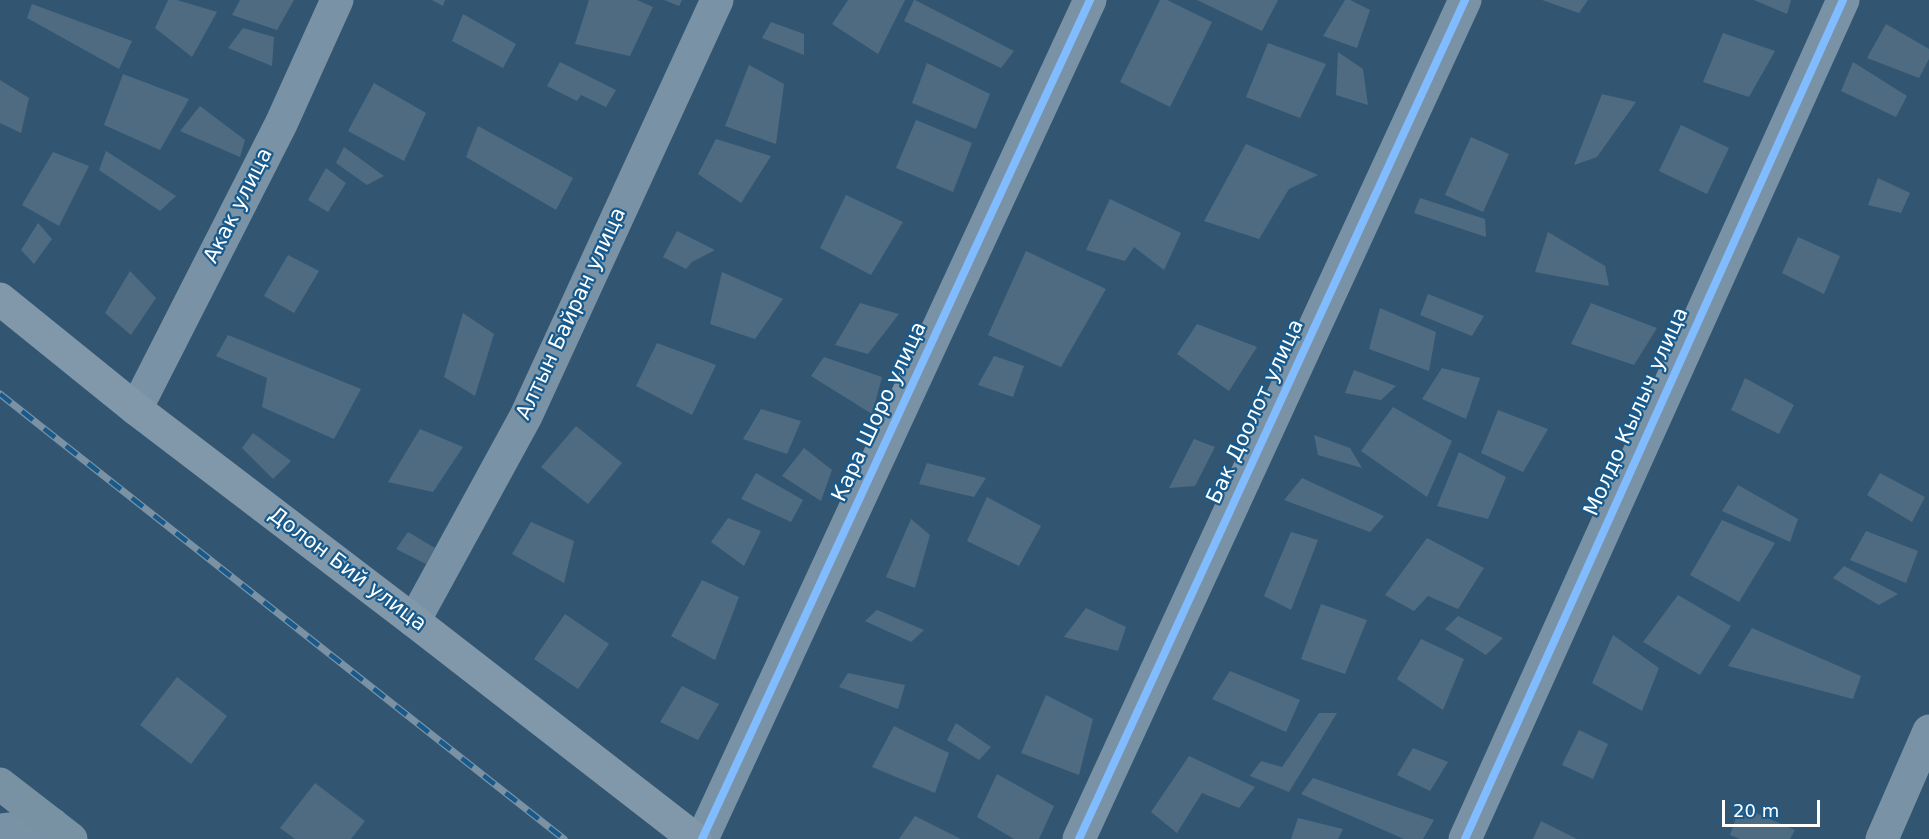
<!DOCTYPE html>
<meta charset="utf-8">
<style>
body{margin:0}
#map{position:relative;width:1929px;height:839px;overflow:hidden;background:#325671;font-family:"DejaVu Sans",sans-serif}
canvas{display:block}
.scale{position:absolute;left:1722px;top:800px;width:98px;height:27px;box-sizing:border-box;border:3px solid #fff;border-top:0;padding-left:8px;font-size:18px;line-height:21px;white-space:nowrap;color:#fff;-webkit-text-stroke:4px #185a8b;paint-order:stroke}
</style>
<div id="map">
<canvas width="1929" height="839"></canvas>
<div class="scale">20 m</div>
</div>
<script>
const ctx = document.querySelector('canvas').getContext('2d');
ctx.lineJoin = 'round';
function paint(path, color) { ctx.fillStyle = color; ctx.fill(path, 'evenodd'); }
const poly = rows => new Path2D(rows.map(r => 'M' + r).join(''));
function strokePath(path, color, width, dash) { ctx.strokeStyle = color; ctx.lineWidth = width; ctx.lineCap = dash ? 'butt' : 'round'; ctx.setLineDash(dash || []); ctx.stroke(path); }
function drawText(font, color, halo, rows, align = 'center') {
  ctx.font = font + ' "DejaVu Sans",sans-serif'; ctx.lineWidth = 4.5; ctx.setLineDash([]); ctx.textBaseline = 'middle'; ctx.strokeStyle = halo; ctx.fillStyle = color; for (const [text, x, y, turn = 0] of rows) {
    ctx.save(); ctx.translate(x, y); ctx.rotate((+turn || 0) * Math.PI / 180); ctx.textAlign = isNaN(turn) ? turn : align; if (halo) ctx.strokeText(text, 0, 0); ctx.fillText(text, 0, 0); ctx.restore();
  }
}
const building = poly([
 [168,0,177,0,217,12,192,57,155,28],
 [240,0,294,0,277,30,232,15],
 [432,0,445,0,443,6],
 [589,0,637,0,653,7,630,56,575,44],
 [664,0,682,0,679,6],
 [848,0,905,0,878,54,832,24],
 [914,0,915,0,1014,51,1001,68,904,21],
 [1160,0,1167,0,1212,22,1170,107,1120,82],
 [1197,0,1278,0,1262,31],
 [1345,0,1350,0,1370,10,1357,48,1323,36],
 [1542,0,1588,0,1579,13],
 [1754,0,1791,0,1787,14],
 [32,4,132,41,119,69,27,18],
 [463,14,516,44,503,68,452,41],
 [771,22,804,34,804,55,762,38],
 [1886,24,1929,49,1929,59,1919,78,1867,58],
 [243,28,274,37,272,66,228,48],
 [1723,33,1775,51,1749,97,1703,82],
 [1268,43,1326,64,1300,118,1246,97],
 [1338,52,1363,69,1368,105,1336,95],
 [560,62,616,90,606,107,581,95,577,101,547,86],
 [1853,62,1907,96,1896,117,1841,91],
 [927,63,990,94,976,129,912,103],
 [749,65,784,84,776,144,725,126],
 [123,74,189,99,160,150,104,125],
 [0,80,29,98,21,133,0,123],
 [374,83,426,113,404,161,348,131],
 [1602,94,1636,102,1597,157,1574,165],
 [200,106,245,140,240,157,180,131],
 [916,120,972,143,953,192,896,168],
 [1681,125,1729,148,1707,194,1659,171],
 [478,126,573,178,556,210,466,157],
 [1471,137,1509,154,1483,212,1445,195],
 [716,139,771,156,741,203,698,174],
 [1246,144,1318,175,1289,189,1259,239,1204,221],
 [344,147,384,176,367,185,336,163],
 [106,151,176,196,160,211,99,170],
 [53,152,89,166,59,226,22,205],
 [326,168,346,183,328,212,308,200],
 [1878,178,1910,193,1901,213,1868,205],
 [846,195,903,222,871,275,820,248],
 [1420,198,1485,219,1486,237,1414,213],
 [1110,199,1181,233,1164,270,1134,247,1125,261,1086,250],
 [38,223,52,239,34,264,21,250],
 [677,231,715,250,692,262,686,269,663,257],
 [1548,232,1605,266,1609,286,1535,272],
 [1798,237,1840,256,1824,294,1782,273],
 [1026,251,1106,289,1061,367,988,335],
 [288,255,319,271,294,313,264,296],
 [130,271,156,298,131,335,105,313],
 [722,272,783,299,755,339,710,324],
 [1428,294,1484,316,1472,336,1420,315],
 [860,303,899,314,868,354,835,345],
 [1591,303,1657,328,1634,365,1571,344],
 [1380,308,1436,332,1429,371,1369,349],
 [463,313,494,334,475,396,444,377],
 [1197,324,1257,347,1229,391,1177,354],
 [228,335,361,389,334,439,262,407,267,378,216,356],
 [657,343,716,365,692,415,636,386],
 [994,356,1024,366,1013,397,978,385],
 [824,357,882,377,872,414,811,376],
 [1442,368,1480,378,1466,419,1422,399],
 [1354,370,1396,386,1381,400,1345,393],
 [1745,378,1794,405,1779,434,1731,410],
 [1393,407,1452,441,1427,497,1361,451],
 [761,409,801,421,787,454,743,439],
 [1498,410,1548,429,1523,472,1481,453],
 [576,426,622,463,588,504,541,467],
 [420,429,463,447,433,492,388,482],
 [253,433,291,461,273,479,242,448],
 [1314,435,1350,448,1362,468,1318,455],
 [1194,439,1215,447,1195,486,1169,488],
 [804,448,832,470,821,501,782,476],
 [1459,452,1506,477,1488,519,1437,506],
 [927,463,986,478,974,497,919,484],
 [756,473,803,500,791,522,741,499],
 [1880,473,1925,497,1912,522,1867,495],
 [1302,478,1384,516,1370,532,1284,500],
 [1738,485,1798,519,1790,542,1722,511],
 [987,497,1041,526,1019,566,967,541],
 [728,518,761,531,744,566,711,542],
 [911,519,930,535,915,588,886,577],
 [1722,520,1775,543,1739,602,1690,575],
 [531,522,574,541,564,583,512,554],
 [1866,531,1918,551,1906,583,1850,560],
 [408,532,435,548,426,564,396,549],
 [1291,532,1318,540,1291,610,1264,596],
 [1427,538,1484,568,1458,609,1428,596,1414,611,1385,595],
 [1844,566,1898,594,1879,605,1833,578],
 [702,580,739,597,715,660,671,636],
 [1678,595,1731,626,1700,675,1643,642],
 [1321,604,1367,620,1345,674,1301,659],
 [1086,608,1126,627,1118,651,1064,637],
 [877,610,924,630,911,642,865,621],
 [565,614,609,644,578,689,534,659],
 [1458,616,1503,638,1486,655,1445,629],
 [1752,628,1861,676,1853,699,1728,666],
 [1613,635,1659,668,1642,711,1592,683],
 [1421,639,1464,659,1443,710,1397,679],
 [1230,671,1300,700,1286,732,1212,699],
 [848,673,905,685,898,709,839,687],
 [177,677,227,716,191,764,140,725],
 [682,686,719,704,698,740,660,722],
 [1046,695,1093,719,1079,775,1021,753],
 [1319,713,1337,713,1289,792,1250,776,1261,761,1282,767],
 [956,723,991,747,979,760,947,740],
 [894,726,949,753,935,793,872,767],
 [1579,730,1608,744,1593,779,1562,765],
 [1413,748,1448,762,1430,791,1397,775],
 [1189,756,1255,787,1239,808,1202,793,1177,833,1151,812],
 [997,774,1054,806,1039,839,1014,839,977,817],
 [1313,778,1434,820,1423,839,1404,839,1301,794],
 [315,783,365,821,351,839,295,839,280,828],
 [1740,806,1795,830,1790,839,1740,839,1730,835],
 [915,816,961,839,899,839],
 [1298,818,1343,829,1338,839,1291,839],
 [1541,821,1577,839,1533,839]
]);
const street = poly([
 [136,409,281,124,337,0],
 [414,621,526,416,717,0],
 [0,830,52,824],
 [702,839,1090,0],
 [1079,839,1465,0],
 [1465,839,1843,0],
 [1882,839,1929,731]
]);
const secondary = poly([
 [0,299,136,409,414,621,695,839]
]);
const primary = poly([
 [0,784,71,839]
]);
const rail = poly([
 [0,394,564,839]
]);
const cycleway = poly([
 [702,839,1090,0],
 [1079,839,1465,0],
 [1465,839,1843,0]
]);
const streetNames = [
 ["Акак улица",239,206,-63],
 ["Алтын Байран улица",572,314,-65],
 ["Кара Шоро улица",880,412,-65],
 ["Бак Доолот улица",1256,412,-65],
 ["Молдо Кылыч улица",1637,412,-66],
 ["Долон Бий улица",347,570,37]
];
paint(building, '#4f6b81');
strokePath(street, '#7992a5', 33);
strokePath(secondary, '#8198aa', 33);
strokePath(primary, '#7892a3', 33);
strokePath(rail, '#7a92a4', 7);
strokePath(rail, '#185a8b', 4.5, [14]);
strokePath(cycleway, '#80bcff', 8);
drawText('21px', '#fff', '#185a8b', streetNames);
</script>
